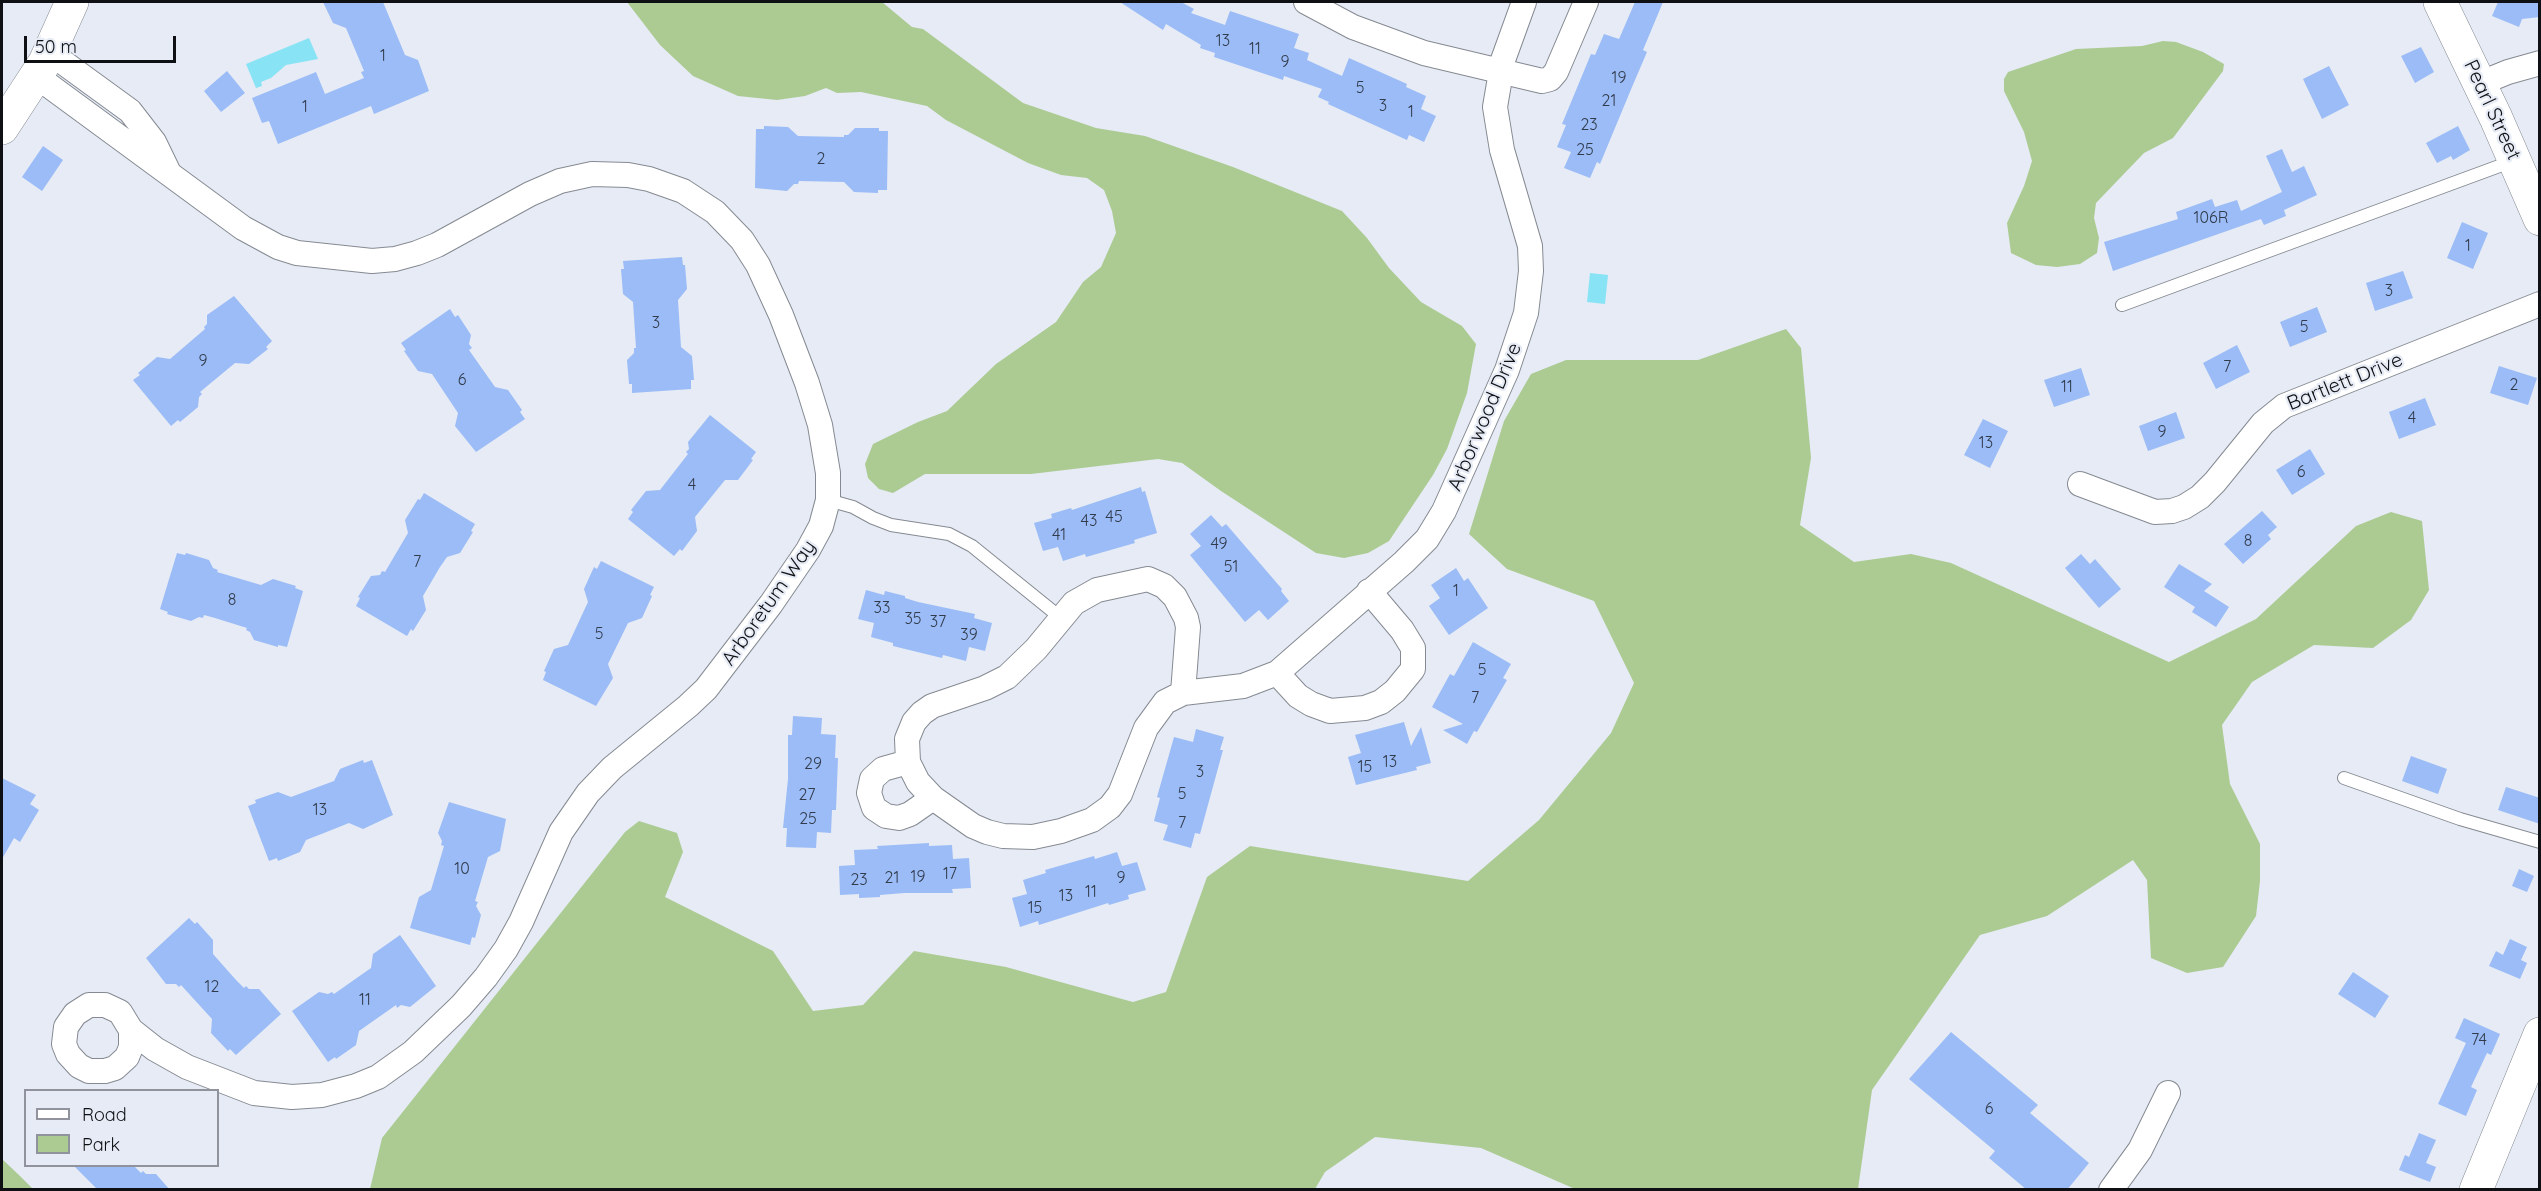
<!DOCTYPE html>
<style>
body{margin:0}
#map{position:relative;width:2541px;height:1191px;overflow:hidden;background:#e6ebf5;font-family:Quicksand,sans-serif}
canvas{display:block}
.frame{position:absolute;inset:0;border:3px solid #0e1013;pointer-events:none}
.legend{position:absolute;left:24px;top:1089px;width:195px;height:78px;box-sizing:border-box;background:#e6ebf5;border:2px solid #90939b;margin:0;padding:8px 10px;list-style:none;font-size:18px;color:#0e1013}
.legend li{display:flex;align-items:center;gap:12px;height:30px}
.legend b{width:30px;border:2px solid #90939b}
.scale{position:absolute;left:24px;top:36px;width:152px;height:27px;box-sizing:border-box;border:3px solid #0e1013;border-top:0;padding-left:8px;font-size:18px;line-height:21px;white-space:nowrap;color:#0e1013;-webkit-text-stroke:4px #e6ebf5;paint-order:stroke}
</style>
<div id="map">
<canvas width="2541" height="1191"></canvas>
<div class="frame"></div>
<ul class="legend">
<li><b style="height:8px;background:#fff"></b>Road</li>
<li><b style="height:16px;background:#accb93"></b>Park</li>
</ul>
<div class="scale">50 m</div>
</div>
<script>
const ctx = document.querySelector('canvas').getContext('2d');
ctx.lineJoin = 'round';
function paint(path, color) { ctx.fillStyle = color; ctx.fill(path, 'evenodd'); }
const poly = rows => new Path2D(rows.map(r => 'M' + r).join(''));
function strokePath(path, color, width, dash) { ctx.strokeStyle = color; ctx.lineWidth = width; ctx.lineCap = dash ? 'butt' : 'round'; ctx.setLineDash(dash || []); ctx.stroke(path); }
function drawText(font, color, halo, rows, align = 'center') {
  ctx.font = font + ' Quicksand,sans-serif'; ctx.lineWidth = 4.5; ctx.setLineDash([]); ctx.textBaseline = 'middle'; ctx.strokeStyle = halo; ctx.fillStyle = color; for (const [text, x, y, turn = 0] of rows) {
    ctx.save(); ctx.translate(x, y); ctx.rotate((+turn || 0) * Math.PI / 180); ctx.textAlign = isNaN(turn) ? turn : align; if (halo) ctx.strokeText(text, 0, 0); ctx.fillText(text, 0, 0); ctx.restore();
  }
}
const green = poly([
 [627,2,882,2,912,27,923,29,1023,103,1096,128,1145,136,1233,167,1342,211,1367,238,1389,268,1421,302,1462,326,1476,344,1467,393,1447,449,1433,475,1389,541,1368,553,1344,558,1316,553,1221,491,1182,463,1158,459,1031,474,925,474,893,493,879,489,868,478,865,464,873,444,918,422,947,411,996,364,1056,322,1083,282,1101,267,1116,233,1112,211,1104,190,1087,178,1061,175,1028,163,946,120,927,106,861,92,837,93,826,88,805,96,777,100,738,96,693,76,660,45],
 [2163,41,2176,42,2203,52,2224,64,2223,71,2173,138,2144,153,2096,203,2094,218,2099,238,2097,253,2080,264,2057,267,2036,265,2011,253,2007,223,2024,186,2032,161,2024,132,2004,91,2004,79,2008,72,2076,49,2142,46],
 [1786,329,1801,348,1811,458,1800,525,1854,562,1911,554,1951,563,2169,662,2256,619,2356,526,2391,512,2422,521,2429,590,2411,620,2373,648,2314,645,2252,682,2222,725,2230,784,2260,844,2260,881,2256,916,2223,967,2187,973,2151,958,2147,880,2133,860,2047,916,1980,935,1872,1090,1858,1189,1575,1189,1481,1148,1375,1137,1325,1172,1315,1189,370,1189,382,1138,625,832,639,821,677,833,683,852,665,897,773,951,813,1011,863,1005,914,951,1006,967,1133,1002,1166,992,1207,877,1250,846,1468,881,1539,820,1611,733,1634,683,1594,601,1507,569,1469,534,1504,421,1531,374,1566,360,1698,360],
 [2,1159,20,1176,33,1189,2,1189]
]);
const water = poly([
 [309,38,318,59,286,65,271,78,261,82,262,86,256,88,246,64],
 [1590,273,1608,275,1605,304,1587,302]
]);
const building = poly([
 [323,2,383,2,405,55,418,60,429,91,374,114,371,106,278,144,269,121,262,123,252,98,316,72,325,94,364,78,361,72,364,71,346,28,333,23],
 [1120,2,1181,2,1194,9,1191,13,1225,25,1230,11,1299,34,1294,48,1309,53,1307,60,1342,76,1349,58,1407,84,1406,87,1426,96,1421,109,1436,116,1424,142,1409,135,1407,140,1328,104,1329,102,1318,97,1322,89,1284,76,1283,80,1214,57,1215,53,1200,48,1201,45,1166,24,1163,30],
 [1635,2,1663,2,1643,50,1647,52,1632,87,1600,164,1597,162,1590,178,1564,168,1571,152,1557,147,1566,125,1562,124,1591,54,1595,55,1604,34,1619,39],
 [2498,2,2540,2,2540,17,2522,19,2519,27,2492,16],
 [2421,47,2434,72,2415,83,2401,56],
 [2329,66,2349,105,2322,119,2303,79],
 [227,71,245,93,221,112,204,91],
 [764,126,788,127,798,136,844,137,844,135,848,135,855,128,879,128,879,131,888,131,887,190,878,190,878,193,854,192,844,182,799,181,798,184,794,184,787,191,755,188,756,129,764,129],
 [2458,126,2470,150,2453,160,2451,156,2437,163,2426,143],
 [43,146,63,160,42,191,22,177],
 [2282,149,2292,172,2304,166,2317,195,2284,210,2286,216,2264,225,2261,219,2113,271,2104,242,2178,219,2176,212,2212,199,2215,207,2237,200,2241,211,2282,192,2266,156],
 [2462,222,2488,233,2473,269,2447,258],
 [682,257,683,265,685,265,687,289,678,300,681,347,692,356,694,380,691,380,691,389,632,393,632,384,629,384,627,360,634,353,634,348,636,348,633,302,623,294,621,269,624,269,623,261],
 [2403,271,2413,298,2375,311,2366,283],
 [234,296,272,341,266,347,268,349,249,364,235,363,200,392,202,394,199,397,198,407,180,422,178,420,171,426,133,380,140,375,138,373,157,357,170,359,205,329,204,327,207,324,207,315],
 [2317,307,2327,332,2290,347,2280,322],
 [450,309,455,317,458,315,471,335,469,344,472,348,469,350,495,387,508,390,522,410,520,412,525,419,476,452,455,426,458,413,432,374,418,371,404,351,406,350,401,343],
 [2237,345,2250,372,2216,389,2203,363],
 [2499,366,2537,378,2528,405,2490,393],
 [2081,368,2090,395,2054,407,2044,380],
 [2425,398,2436,425,2399,439,2389,412],
 [2176,412,2185,438,2148,451,2139,426],
 [710,415,756,452,751,459,753,460,738,480,725,480,695,517,697,531,682,551,680,549,674,556,628,519,633,512,631,510,646,491,660,490,688,454,686,452,689,449,688,442],
 [1983,419,2008,431,1990,468,1964,455],
 [2310,449,2325,474,2292,495,2276,470],
 [1141,487,1142,492,1145,491,1157,533,1134,540,1135,543,1086,557,1085,554,1063,561,1058,547,1043,551,1034,523,1052,518,1051,514,1071,508,1072,510],
 [424,493,475,524,471,531,473,532,460,553,447,557,440,567,423,596,426,610,413,631,411,629,407,636,356,606,360,598,358,597,371,576,380,575,382,571,385,572,408,533,405,520,418,499,420,500],
 [2262,511,2277,527,2268,535,2271,539,2243,564,2224,544],
 [1211,515,1222,527,1226,524,1282,589,1281,591,1289,601,1268,620,1259,610,1245,622,1190,555,1201,546,1190,534],
 [177,553,185,555,186,553,209,560,213,568,218,570,217,572,261,585,273,579,296,586,295,588,303,591,287,647,278,645,278,647,254,640,250,632,246,630,247,628,215,618,204,615,203,618,199,617,191,621,167,614,168,612,160,609],
 [2081,554,2090,564,2095,559,2121,589,2099,608,2065,568],
 [601,561,654,587,650,595,652,596,642,618,628,623,608,664,613,678,596,706,543,680,546,672,544,671,554,649,568,645,588,602,584,589,594,567,597,569],
 [2179,564,2212,584,2204,591,2229,607,2216,627,2192,612,2195,607,2164,587],
 [1456,568,1464,581,1468,578,1488,608,1449,635,1429,606,1440,598,1431,585],
 [866,590,884,595,885,591,905,596,905,598,918,602,975,614,974,618,992,623,985,651,969,647,966,661,943,655,942,658,893,646,893,643,871,637,874,623,858,619],
 [1473,642,1511,664,1503,678,1507,680,1477,732,1474,731,1467,744,1443,730,1463,724,1432,707,1450,674,1454,676],
 [793,716,822,718,821,734,836,735,835,758,838,758,836,810,832,810,831,833,817,832,816,848,786,847,787,828,783,828,788,779,788,735,792,735],
 [1404,722,1411,746,1421,727,1431,763,1416,767,1417,770,1356,785,1348,757,1361,753,1355,735],
 [1196,729,1224,737,1220,750,1223,750,1200,834,1195,833,1191,848,1163,840,1168,825,1154,821,1160,798,1157,797,1174,737,1193,742],
 [2411,756,2447,769,2438,794,2402,781],
 [363,760,364,763,372,760,393,815,363,829,349,823,324,833,306,840,300,852,278,861,277,858,269,861,248,806,256,803,255,800,278,792,291,797,334,781,340,769],
 [2,778,36,795,30,804,39,810,20,842,14,838,2,859],
 [2506,787,2540,798,2540,824,2498,810],
 [449,802,506,819,500,851,488,857,475,901,478,902,476,906,481,915,475,938,472,937,470,945,410,928,419,897,431,890,444,846,441,845,442,841,438,833],
 [929,843,929,846,952,845,953,859,969,858,971,888,952,889,953,893,904,893,880,895,880,897,859,898,859,894,840,895,839,866,855,865,854,850,878,849,877,846],
 [1117,852,1122,866,1137,862,1146,890,1128,895,1129,899,1109,905,1108,903,1039,925,1038,921,1020,927,1012,898,1027,894,1023,880,1046,873,1045,870,1094,856,1095,859],
 [2519,869,2534,876,2527,892,2512,886],
 [189,918,195,924,197,922,213,940,213,954,236,980,244,988,246,986,249,989,259,989,281,1014,236,1055,230,1049,228,1051,211,1033,212,1019,181,985,179,987,176,984,166,984,146,958],
 [400,935,436,986,410,1007,401,1005,397,1008,396,1005,359,1031,356,1045,336,1059,335,1057,328,1062,292,1011,319,992,328,994,332,992,334,994,361,975,371,968,373,954],
 [2510,939,2527,947,2521,960,2527,963,2520,979,2489,966,2496,951,2503,955],
 [2353,972,2389,996,2375,1018,2338,994],
 [2464,1018,2500,1034,2491,1055,2487,1053,2471,1087,2477,1090,2466,1116,2438,1104,2466,1043,2455,1038],
 [1951,1032,2038,1105,2030,1113,2089,1163,2067,1190,2027,1190,1989,1158,1995,1151,1909,1079],
 [2419,1133,2436,1140,2426,1163,2436,1167,2430,1182,2399,1170,2405,1155,2409,1157],
 [74,1166,134,1166,141,1173,143,1171,146,1174,156,1174,170,1190,98,1190]
]);
const lane = poly([
 [2122,305,2513,161],
 [828,500,853,507,873,518,891,525,949,534,972,546,1061,618],
 [2344,778,2460,819,2540,842]
]);
const street = poly([
 [1306,2,1353,27,1424,53,1542,81,1550,79,1556,72,1586,2],
 [49,52,130,111,154,142,169,173],
 [36,76,243,228,278,247,297,253,372,261,395,259,417,253,437,245,530,194,560,181,592,174,628,175,649,179,683,191,715,212,742,240,758,265,781,315,807,383,820,425,828,473,828,500,821,526,808,550,771,604,706,689,688,706,612,768,588,793,561,832,521,922,506,949,486,977,461,1006,413,1052,378,1077,356,1086,322,1095,292,1097,254,1093,187,1067,155,1049,131,1030,120,1012,105,1005,89,1005,75,1014,66,1027,64,1044,68,1054,79,1066,89,1071,105,1071,115,1068,127,1057,131,1047,131,1030],
 [2481,83,2508,72,2540,63],
 [2080,484,2155,512,2172,511,2184,507,2200,497,2215,482,2263,423,2284,406,2540,304],
 [1277,673,1298,696,1311,704,1330,711,1365,708,1381,702,1395,691,1413,669,1413,648,1402,630,1369,591],
 [1183,693,1188,627,1186,618,1175,597,1164,586,1148,579,1097,590,1074,603,1036,649,1007,677,985,688,932,706,922,713,914,722,907,739,908,762,918,782,933,798,973,826,987,832,1003,836,1033,837,1061,831,1092,820,1110,807,1120,794,1146,728,1165,702,1183,693,1243,686,1277,673,1404,562,1427,539,1444,511,1507,370,1526,313,1531,271,1530,246,1502,150,1495,107,1503,60,1524,2],
 [908,762,883,769,872,779,869,793,874,808,886,816,899,818,910,814,933,798],
 [2111,1190,2140,1150,2168,1093]
]);
const secondary = poly([
 [2440,2,2496,118,2540,219],
 [2,128,45,62,72,2],
 [2476,1190,2540,1034]
]);
const numberNames = [
 ["13",1223,41],
 ["11",1255,49],
 ["1",383,56],
 ["9",1285,62],
 ["19",1619,78],
 ["5",1360,88],
 ["21",1609,101],
 ["3",1383,106],
 ["1",305,107],
 ["1",1411,112],
 ["23",1589,125],
 ["25",1585,150],
 ["2",821,159],
 ["106R",2211,218],
 ["1",2468,246],
 ["3",2389,291],
 ["3",656,323],
 ["5",2304,327],
 ["9",203,361],
 ["7",2227,367],
 ["6",462,380],
 ["2",2514,385],
 ["11",2067,387],
 ["4",2412,418],
 ["9",2162,432],
 ["13",1986,443],
 ["6",2301,472],
 ["4",692,485],
 ["45",1114,517],
 ["43",1089,521],
 ["41",1059,535],
 ["8",2248,541],
 ["49",1219,544],
 ["7",417,562],
 ["51",1231,567],
 ["1",1456,591],
 ["8",232,600],
 ["33",882,608],
 ["35",913,619],
 ["37",938,622],
 ["5",599,634],
 ["39",969,635],
 ["5",1482,670],
 ["7",1475,698],
 ["13",1390,762],
 ["29",813,764],
 ["15",1365,767],
 ["3",1200,772],
 ["5",1182,794],
 ["27",807,795],
 ["13",320,810],
 ["25",808,819],
 ["7",1182,823],
 ["10",462,869],
 ["17",950,874],
 ["19",918,877],
 ["21",892,878],
 ["9",1121,878],
 ["23",859,880],
 ["11",1091,892],
 ["13",1066,896],
 ["15",1035,908],
 ["12",212,987],
 ["11",365,1000],
 ["74",2479,1040],
 ["6",1989,1109]
];
const streetNames = [
 ["Pearl Street",2492,110,65],
 ["Bartlett Drive",2345,382,-22],
 ["Arborwood Drive",1485,417,-67],
 ["Arboretum Way",769,603,-55]
];
paint(green, '#accb93');
paint(water, '#88e3f5');
paint(building, '#9bbcf6');
strokePath(lane, '#858a92', 14);
strokePath(street, '#858a92', 26);
strokePath(secondary, '#858a92', 34);
strokePath(lane, '#fff', 12);
strokePath(street, '#fff', 24);
strokePath(secondary, '#fff', 33);
drawText('16px', '#313b4c', null, numberNames);
drawText('20px', '#0e1013', '#e6ebf5', streetNames);
</script>
